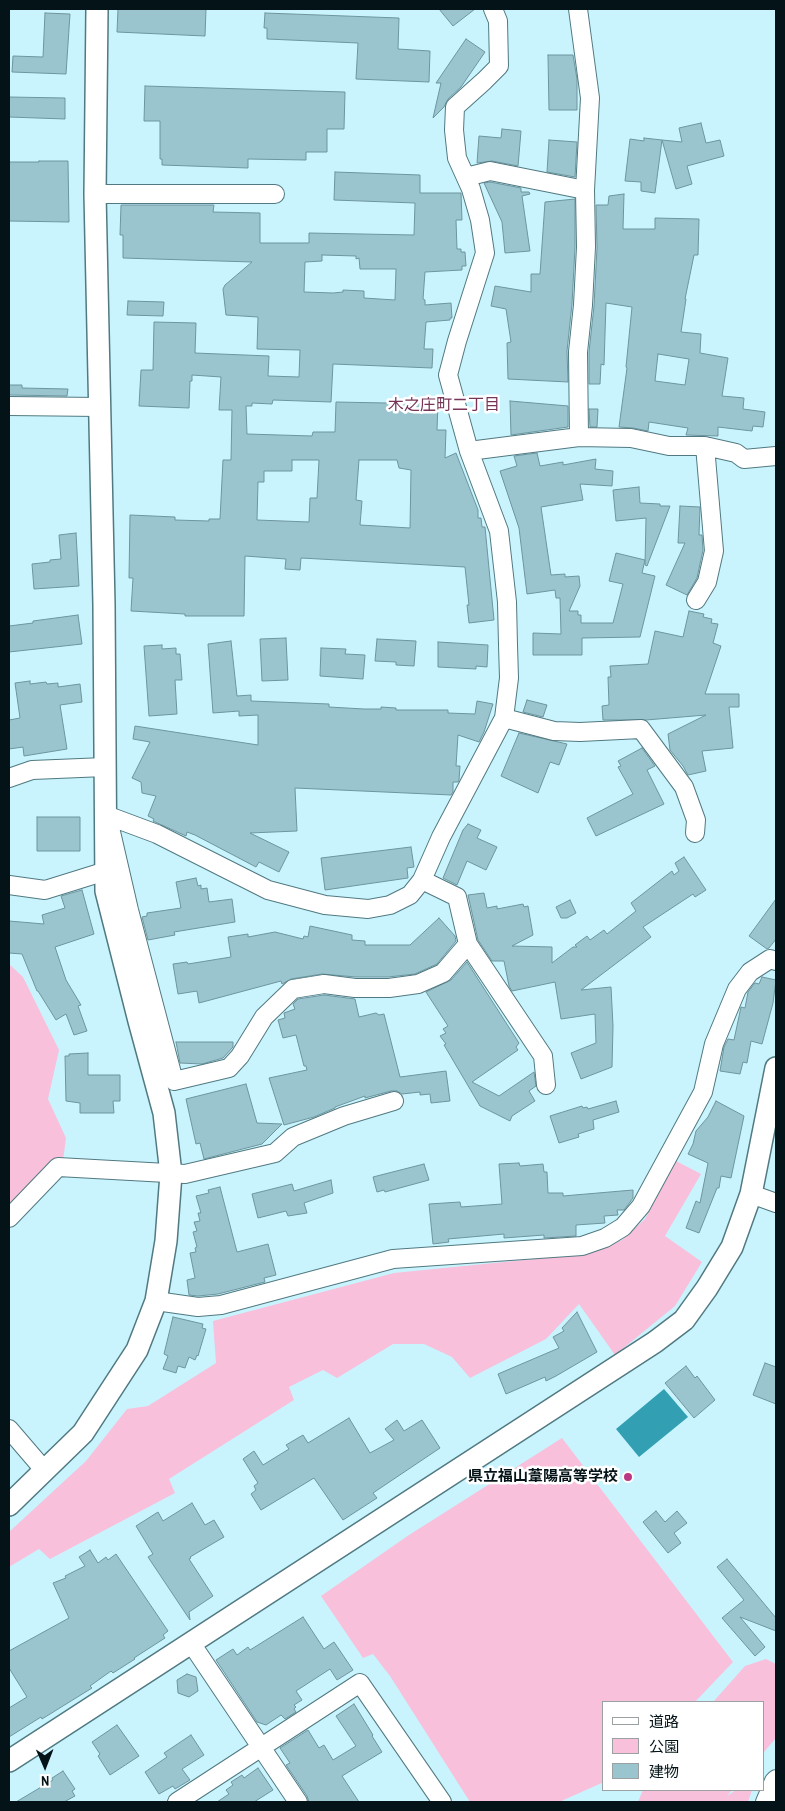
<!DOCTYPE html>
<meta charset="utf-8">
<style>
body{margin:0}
#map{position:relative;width:785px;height:1811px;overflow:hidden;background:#c9f4fe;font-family:"Archivo Narrow","Noto Sans JP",sans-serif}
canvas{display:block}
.frame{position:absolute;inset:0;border:10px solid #041317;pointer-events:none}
.legend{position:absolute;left:602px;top:1701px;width:162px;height:90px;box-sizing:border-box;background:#fff;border:1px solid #9ba1a2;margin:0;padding:6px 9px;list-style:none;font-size:15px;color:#041317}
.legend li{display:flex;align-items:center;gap:10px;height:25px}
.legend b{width:25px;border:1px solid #9ba1a2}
.north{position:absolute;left:20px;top:1741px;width:50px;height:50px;-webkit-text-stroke:4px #fff;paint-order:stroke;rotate:179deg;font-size:14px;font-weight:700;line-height:20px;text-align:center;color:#041317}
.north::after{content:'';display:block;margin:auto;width:18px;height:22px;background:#041317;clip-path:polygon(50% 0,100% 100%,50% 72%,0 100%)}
</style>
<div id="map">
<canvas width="785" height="1811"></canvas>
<div class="frame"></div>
<ul class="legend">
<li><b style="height:6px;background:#fff"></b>道路</li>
<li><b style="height:14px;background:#f8c0da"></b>公園</li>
<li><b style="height:14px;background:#9bc5ce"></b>建物</li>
</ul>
<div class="north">N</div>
</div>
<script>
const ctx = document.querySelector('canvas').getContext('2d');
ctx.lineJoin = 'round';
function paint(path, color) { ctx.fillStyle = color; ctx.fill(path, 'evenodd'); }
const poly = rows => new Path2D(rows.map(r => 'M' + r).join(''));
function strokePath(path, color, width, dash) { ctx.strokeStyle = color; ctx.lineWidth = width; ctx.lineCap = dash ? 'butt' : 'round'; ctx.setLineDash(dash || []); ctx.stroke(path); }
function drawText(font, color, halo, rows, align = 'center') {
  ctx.font = font + ' "Archivo Narrow","Noto Sans JP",sans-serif'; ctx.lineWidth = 5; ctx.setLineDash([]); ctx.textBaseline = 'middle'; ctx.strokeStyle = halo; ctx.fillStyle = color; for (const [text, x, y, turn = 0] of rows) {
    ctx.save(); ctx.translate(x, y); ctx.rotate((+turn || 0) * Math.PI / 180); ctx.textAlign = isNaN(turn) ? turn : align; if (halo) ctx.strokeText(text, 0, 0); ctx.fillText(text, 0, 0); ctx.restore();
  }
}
const green = poly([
 [9,964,23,977,59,1050,48,1099,66,1138,63,1161,9,1216],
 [676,1161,701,1174,665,1236,702,1262,675,1306,615,1355,579,1304,546,1339,470,1378,452,1357,424,1344,393,1344,337,1378,323,1370,289,1387,294,1400,169,1479,175,1493,50,1559,39,1549,9,1567,9,1532,86,1461,127,1409,148,1406,216,1363,213,1321,394,1273,554,1257,599,1249,622,1240,645,1219],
 [562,1438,733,1662,695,1702,604,1702,604,1782,559,1802,470,1802,390,1676,373,1654,363,1658,321,1596,409,1535],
 [766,1659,776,1664,776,1738,764,1752,764,1702,713,1702,745,1666],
 [643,1790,732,1790,727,1796,736,1790,752,1790,748,1802,638,1802]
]);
const water = poly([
 [664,1389,688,1417,639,1457,616,1429]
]);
const building = poly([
 [118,9,206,9,205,36,117,32,118,9],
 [439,9,475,9,453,26,439,9],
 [45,13,70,14,66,74,12,72,13,56,43,57,45,13],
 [265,13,399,18,398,49,430,51,429,82,356,79,358,43,267,39,267,28,264,28,265,13],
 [466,39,485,52,461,87,448,99,444,107,433,118,441,83,436,83,466,39],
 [548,55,573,55,577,79,577,110,549,110,548,55],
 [145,86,345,92,344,129,327,129,327,152,306,152,306,160,248,159,248,168,162,165,162,159,160,159,160,121,144,121,145,86],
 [9,97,65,98,65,119,9,117,9,97],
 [701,123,706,143,720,140,724,156,687,166,692,184,676,189,662,140,682,142,679,128,701,123],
 [502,129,521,131,518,166,492,161,477,163,479,136,501,138,502,129],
 [644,138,662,140,655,193,641,191,641,182,625,181,630,139,644,141,644,138],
 [549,140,577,142,575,177,547,172,549,140],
 [39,161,68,161,69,222,9,221,9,162,39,162,39,161],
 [335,172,420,175,420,193,461,193,462,220,456,220,457,249,461,249,461,252,465,252,466,266,462,266,462,270,425,272,423,299,425,300,425,305,451,303,452,318,450,318,450,320,426,322,424,349,433,349,432,368,333,364,331,402,273,400,272,404,252,403,252,406,246,406,247,434,312,436,313,432,335,432,336,402,438,404,437,430,446,430,445,458,456,453,478,510,478,518,481,518,482,527,485,527,494,620,469,623,467,605,469,605,465,567,301,558,300,570,285,569,286,559,245,556,244,616,185,616,185,614,131,611,133,578,129,578,130,515,175,517,175,520,209,521,209,519,220,519,223,460,231,460,232,410,219,410,221,377,192,375,192,381,190,381,189,408,139,406,141,370,153,370,154,322,196,323,195,353,269,356,268,376,299,377,300,350,257,349,258,317,226,315,223,289,225,285,252,262,123,258,123,235,120,235,121,205,214,205,213,212,260,213,260,243,309,243,309,233,414,235,415,203,334,200,335,172],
 [322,255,356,256,356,259,359,258,360,269,396,269,395,300,364,298,364,291,343,290,343,292,333,293,304,292,305,262,322,261,322,255],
 [292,460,319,460,317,498,310,498,309,522,257,520,258,482,264,482,264,471,292,471,292,460],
 [359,460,397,460,399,468,411,470,410,528,360,525,362,501,356,500,359,460],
 [490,182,521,188,521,192,529,192,530,194,522,196,530,251,505,253,502,222,484,183,490,182],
 [624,194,623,229,655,229,655,218,699,219,698,255,694,255,685,299,686,299,681,332,701,334,700,353,728,358,722,396,744,398,743,409,765,412,763,427,753,426,752,431,718,427,718,436,686,435,688,428,649,422,648,431,633,428,619,427,627,368,626,367,632,307,606,303,604,365,601,364,600,384,589,384,589,352,594,306,597,248,596,205,608,205,609,196,624,194],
 [658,354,689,359,685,385,655,381,658,354],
 [575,199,575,247,572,304,567,351,568,382,508,379,507,343,511,342,506,309,491,306,495,286,531,292,531,274,540,274,545,202,575,199],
 [128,301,164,302,163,316,127,315,128,301],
 [9,385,22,385,22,388,68,389,67,396,9,395,9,385],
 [510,401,568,406,568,427,511,435,510,401],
 [589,409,598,409,597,427,590,427,589,409],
 [537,453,540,466,563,462,563,465,596,459,595,469,613,471,612,486,580,484,583,500,541,507,551,575,565,574,565,577,579,576,580,586,569,611,578,611,578,615,581,615,581,623,613,623,623,584,609,581,616,553,645,560,642,573,655,576,640,637,582,638,582,655,533,655,533,633,561,634,560,598,556,598,555,590,527,594,519,528,500,471,517,466,514,456,537,453],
 [639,487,640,503,660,504,660,506,670,506,647,566,645,565,646,518,616,521,613,490,639,487],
 [680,506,700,507,699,535,702,535,703,550,697,578,687,595,666,585,685,543,678,543,680,506],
 [76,533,79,586,34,589,32,564,50,562,50,560,61,559,59,535,76,533],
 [689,611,704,614,703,617,712,619,711,623,718,624,713,643,721,646,705,694,739,694,739,707,729,707,733,748,702,751,706,771,688,775,683,766,670,750,668,734,706,715,646,720,603,720,602,706,609,705,608,677,611,677,610,666,648,664,655,631,683,637,689,611],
 [78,615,82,644,9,652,9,626,33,623,33,621,78,615],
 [286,638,288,680,262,681,260,639,286,638],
 [377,639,416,641,414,666,396,665,396,662,375,661,377,639],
 [231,641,237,696,251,695,251,701,329,704,329,707,364,709,381,709,381,707,396,708,396,710,448,710,448,713,475,714,477,701,493,704,484,732,479,742,458,735,456,766,460,766,459,780,458,782,453,782,453,792,451,795,295,788,297,831,250,833,289,852,279,872,259,862,256,867,195,835,187,832,186,836,153,821,154,819,148,816,156,796,142,793,141,782,132,778,150,742,133,739,135,726,258,745,258,715,239,716,239,711,213,713,208,644,231,641],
 [438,642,488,645,487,667,476,666,476,669,438,667,438,642],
 [162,645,162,649,176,648,176,654,180,654,182,680,175,680,177,714,149,716,144,646,162,645],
 [321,648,346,649,345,654,365,655,363,679,320,676,321,648],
 [30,681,30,684,46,682,47,684,58,683,58,687,80,684,82,702,60,705,67,749,24,756,23,747,9,749,9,720,20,718,15,683,30,681],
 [527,700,547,705,543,717,523,712,527,700],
 [519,733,567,744,559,765,550,762,538,793,501,776,519,733],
 [642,748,655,766,647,770,664,804,596,836,587,818,633,794,618,767,621,766,618,761,642,748],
 [37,817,80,817,80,851,37,851,37,817],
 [468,824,481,830,477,838,497,847,486,870,467,861,457,885,443,878,463,830,468,824],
 [411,847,414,867,407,868,408,878,325,890,321,858,411,847],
 [684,857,706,890,695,897,693,894,643,927,651,937,581,990,611,987,613,1026,612,1067,581,1079,571,1053,596,1043,595,1014,561,1019,555,982,512,991,509,986,504,961,492,961,478,940,468,895,484,893,487,908,497,906,497,909,523,904,524,907,528,906,533,935,512,946,552,947,552,963,573,947,577,947,575,945,587,936,590,940,604,930,607,934,636,911,631,903,672,871,674,875,679,871,675,863,684,857],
 [196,878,198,886,201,885,201,889,207,888,209,902,232,899,235,922,174,932,175,935,148,940,142,917,147,916,147,913,181,908,176,882,196,878],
 [82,890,94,934,55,947,66,980,81,1005,78,1006,87,1031,74,1035,66,1014,56,1020,38,991,37,991,22,954,9,953,9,921,44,924,42,915,65,908,61,896,82,890],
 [776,899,776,939,769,948,767,949,749,936,776,899],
 [570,900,576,913,567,918,561,918,556,907,570,900],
 [439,918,455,936,456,941,437,964,415,974,388,977,356,977,322,974,291,979,282,984,281,981,199,1003,197,991,178,994,173,964,187,962,188,964,231,957,228,937,248,934,248,937,275,932,303,939,304,936,308,937,310,926,352,935,352,940,365,941,365,945,410,945,439,918],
 [467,962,519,1043,516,1047,518,1050,472,1082,499,1096,534,1072,536,1086,529,1091,535,1101,512,1116,510,1121,480,1106,444,1045,446,1044,440,1036,446,1033,443,1029,448,1026,426,992,451,980,467,962],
 [762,977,776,980,773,1003,762,1044,751,1041,747,1063,743,1062,740,1074,720,1071,724,1047,728,1039,734,1040,741,1007,745,1008,748,992,755,983,759,984,762,977],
 [324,995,355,999,359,1017,376,1013,379,1015,384,1014,400,1077,446,1071,450,1101,431,1103,430,1094,420,1095,420,1092,402,1094,397,1091,391,1091,365,1098,365,1096,335,1107,335,1108,314,1117,284,1125,269,1078,307,1070,306,1066,304,1066,296,1035,283,1038,278,1020,285,1018,284,1013,295,1009,293,1004,298,999,324,995],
 [176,1042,233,1042,233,1047,223,1058,202,1064,180,1063,176,1042],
 [88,1053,88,1075,120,1075,120,1101,113,1101,114,1113,80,1113,80,1103,66,1101,65,1056,69,1056,69,1054,88,1053],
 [246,1084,257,1123,282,1124,262,1144,204,1159,200,1143,196,1144,186,1099,246,1084],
 [616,1101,619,1112,593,1120,594,1129,578,1134,579,1137,559,1143,550,1116,582,1106,583,1108,587,1107,588,1109,616,1101],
 [716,1101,744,1116,731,1178,721,1176,719,1188,717,1188,699,1233,686,1228,696,1201,700,1203,708,1163,688,1154,693,1144,696,1131,708,1117,716,1101],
 [519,1163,520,1166,543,1164,544,1172,547,1172,548,1193,563,1193,563,1196,633,1190,633,1198,624,1210,617,1210,618,1215,604,1216,605,1223,576,1225,576,1236,544,1238,544,1235,504,1238,504,1234,448,1239,449,1242,433,1244,429,1204,460,1202,461,1207,502,1204,499,1164,519,1163],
 [424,1164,429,1180,385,1192,384,1190,377,1192,373,1177,424,1164],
 [331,1180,333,1193,304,1203,307,1213,288,1216,286,1211,258,1218,252,1194,292,1184,294,1191,331,1180],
 [220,1187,237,1252,268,1244,276,1275,264,1278,265,1282,218,1294,198,1296,189,1295,187,1280,195,1278,190,1253,196,1252,195,1248,197,1247,193,1232,197,1231,194,1222,200,1221,198,1213,201,1213,196,1196,209,1193,208,1190,220,1187],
 [577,1312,597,1352,556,1376,546,1381,545,1377,506,1394,498,1374,559,1348,553,1337,564,1331,562,1328,577,1312],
 [173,1317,203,1324,202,1328,206,1329,198,1356,197,1355,195,1360,189,1357,185,1368,178,1366,176,1373,163,1369,168,1356,164,1354,173,1317],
 [765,1363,776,1367,776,1404,753,1395,765,1363],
 [686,1366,695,1378,697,1376,715,1400,694,1418,665,1383,686,1366],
 [349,1418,370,1453,394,1440,385,1429,397,1420,404,1431,422,1420,440,1448,373,1493,377,1498,343,1520,314,1478,261,1510,251,1494,256,1490,254,1486,258,1483,243,1459,254,1451,263,1465,289,1449,286,1445,303,1435,308,1443,349,1418],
 [192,1503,205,1525,214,1520,224,1537,190,1557,191,1558,189,1559,213,1596,189,1612,190,1620,148,1557,153,1554,136,1526,158,1512,163,1521,192,1503],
 [656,1511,665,1522,677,1511,687,1523,674,1533,681,1543,668,1553,643,1522,656,1511],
 [90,1550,98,1563,106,1557,108,1560,116,1554,168,1631,163,1635,165,1638,134,1658,135,1659,113,1673,111,1671,90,1686,92,1688,42,1719,41,1717,9,1737,9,1708,27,1697,9,1668,9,1651,69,1618,53,1583,66,1578,65,1576,85,1566,79,1557,90,1550],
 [727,1559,776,1618,776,1631,740,1617,765,1647,755,1656,722,1618,744,1600,717,1567,727,1559],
 [303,1617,324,1649,334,1642,353,1670,337,1680,330,1669,296,1691,302,1700,294,1705,296,1707,294,1709,296,1712,285,1719,281,1715,266,1725,257,1722,216,1660,233,1649,237,1655,248,1647,250,1650,303,1617],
 [187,1674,196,1677,198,1691,189,1697,178,1693,177,1680,187,1674],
 [354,1704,373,1735,372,1736,382,1752,342,1776,359,1802,309,1802,307,1796,286,1765,290,1763,280,1748,308,1730,319,1748,324,1745,333,1760,356,1746,336,1716,354,1704],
 [117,1725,139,1756,110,1775,98,1756,100,1754,92,1742,117,1725],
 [191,1735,204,1755,182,1769,190,1780,175,1789,173,1786,159,1794,145,1772,167,1757,164,1753,191,1735],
 [258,1768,273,1790,254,1802,217,1802,229,1794,226,1790,233,1785,231,1782,242,1775,244,1778,258,1768],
 [63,1771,75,1789,72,1791,75,1796,64,1802,16,1802,53,1780,52,1778,63,1771]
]);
const minor = poly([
 [578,9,590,98,585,190,586,247,583,305,578,352,579,437],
 [466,177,490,171,585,190],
 [95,194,275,194],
 [9,406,100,407],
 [469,451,579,437,631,438,669,446,705,446,736,453,744,459,776,456],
 [696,600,707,582,714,551,705,446],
 [504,718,554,731,580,732,641,729,684,787,696,820,695,833],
 [9,778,32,770,105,767],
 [106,815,157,834,268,890,325,905,368,909,390,905,410,895,422,880,441,837,504,718,509,678,508,645,507,602,499,531,469,451,448,375,457,341,485,253,480,220,471,189,457,158,454,130,455,107,484,81,499,66,498,21,493,9],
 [111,832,129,910,174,1081,229,1068,240,1056,264,1017,293,989,324,984,355,988,389,988,418,984,443,973,468,944],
 [422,880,457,897,468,944,543,1056,546,1085],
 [9,885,45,890,106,871,116,866],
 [751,1194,776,1203],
 [9,1218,58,1167,185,1174,275,1153,293,1137,344,1116,394,1101],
 [156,1301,198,1307,221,1305,393,1259,582,1246,605,1238,623,1227,641,1206,703,1092,714,1044,737,989,750,972,770,959,776,961],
 [9,1429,45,1471],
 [191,1643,298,1802],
 [177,1802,360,1683,442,1802],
 [765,1802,774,1781,776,1779]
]);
const tertiary = poly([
 [9,1505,83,1433,137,1350,156,1301,166,1241,171,1174,164,1113,139,1021,106,891,104,605,95,194,97,9],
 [9,1761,655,1342,684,1320,707,1288,732,1247,751,1194,776,1068]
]);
const markers = [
 [628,1477,5,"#b93881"]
];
const poiNames = [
 ["県立福山葦陽高等学校",618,1477]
];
const neighbourhoodNames = [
 ["木之庄町二丁目",444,406]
];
paint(green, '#f8c0da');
paint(water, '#329fb2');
paint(building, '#9bc5ce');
strokePath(building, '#6d959e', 1);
strokePath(minor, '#517981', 20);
strokePath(tertiary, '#517981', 24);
strokePath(minor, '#fff', 18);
strokePath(tertiary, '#fff', 21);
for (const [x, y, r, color] of markers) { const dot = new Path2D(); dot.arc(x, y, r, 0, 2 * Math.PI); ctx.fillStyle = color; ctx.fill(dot); strokePath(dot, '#fff', 2); }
drawText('bold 15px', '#041317', '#fff', poiNames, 'right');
drawText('16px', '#763557', '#fff', neighbourhoodNames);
</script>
